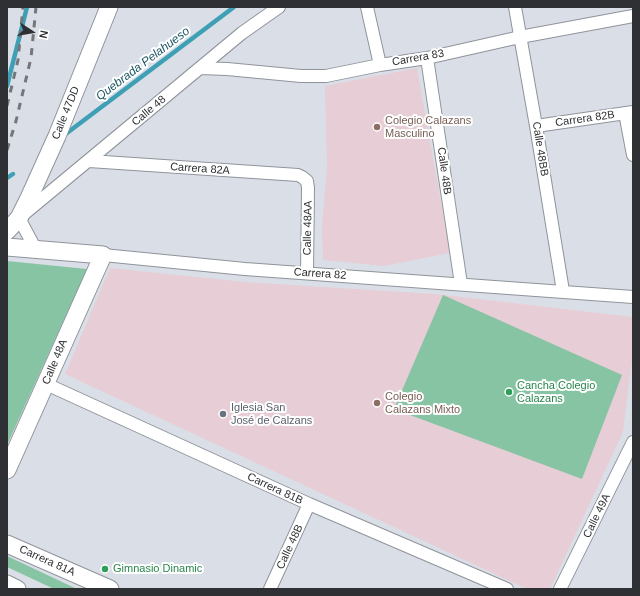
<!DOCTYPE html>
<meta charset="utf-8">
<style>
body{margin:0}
#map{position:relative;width:640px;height:596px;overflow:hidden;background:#dadfe7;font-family:Arial,sans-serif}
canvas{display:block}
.frame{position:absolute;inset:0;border:8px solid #2e3033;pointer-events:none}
.north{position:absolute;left:12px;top:12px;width:40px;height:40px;-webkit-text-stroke:3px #fff;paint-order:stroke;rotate:102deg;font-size:11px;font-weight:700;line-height:16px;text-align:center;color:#2e3033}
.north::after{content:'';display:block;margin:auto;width:14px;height:18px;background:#2e3033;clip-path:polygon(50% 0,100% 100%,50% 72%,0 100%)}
</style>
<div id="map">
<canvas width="640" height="596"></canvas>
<div class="frame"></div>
<div class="north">N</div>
</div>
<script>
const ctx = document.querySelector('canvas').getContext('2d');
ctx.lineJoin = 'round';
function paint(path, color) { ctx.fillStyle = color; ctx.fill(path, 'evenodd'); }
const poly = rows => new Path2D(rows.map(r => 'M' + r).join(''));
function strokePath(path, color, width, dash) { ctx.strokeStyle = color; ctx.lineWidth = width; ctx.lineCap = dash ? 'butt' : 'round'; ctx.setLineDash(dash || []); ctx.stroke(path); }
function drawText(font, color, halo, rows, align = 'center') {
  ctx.font = font + ' Arial,sans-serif'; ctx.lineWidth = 4; ctx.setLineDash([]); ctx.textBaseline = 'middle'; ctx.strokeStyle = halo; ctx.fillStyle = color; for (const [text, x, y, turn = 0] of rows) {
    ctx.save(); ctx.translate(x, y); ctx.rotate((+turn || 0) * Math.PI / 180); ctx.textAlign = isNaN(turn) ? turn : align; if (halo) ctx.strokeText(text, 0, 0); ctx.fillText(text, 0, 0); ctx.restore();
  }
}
const education = poly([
 [417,68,450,253,384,266,323,260,322,226,327,168,325,86],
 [110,268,245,282,435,294,633,317,633,351,623,432,550,589,527,589,65,374]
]);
const green = poly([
 [7,261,87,269,7,445],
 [443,295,622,375,582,479,394,409],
 [7,556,77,589,54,589,7,567]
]);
const stream = poly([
 [7,86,27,7],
 [63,136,234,7],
 [7,178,13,174]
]);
const street = poly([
 [367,7,380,65],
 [515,7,536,126,563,291],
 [427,58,461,284],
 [201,68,227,69,301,76,326,76,380,65,427,58,520,37,633,16],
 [625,113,633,155],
 [536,126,633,112],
 [89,161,298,175,302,177,307,181,308,188,307,273],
 [36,250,19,218,242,33,279,7],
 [103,255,245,269,633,297],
 [46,384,309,504,507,589],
 [270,589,309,504],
 [560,589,633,442]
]);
const secondary = poly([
 [7,231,19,218,29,198,57,136,109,7],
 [7,247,103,255,7,470],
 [7,544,110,589],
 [7,584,17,589]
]);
const rail = poly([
 [7,106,18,60,23,7],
 [7,150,16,121,31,58,36,7]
]);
const markers = [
 [377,127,4,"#8d6e63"],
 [509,392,4,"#2e9e5b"],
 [377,403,4,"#8d6e63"],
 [223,414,4,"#6b7280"],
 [105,569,4,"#2e9e5b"]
];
const streetNames = [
 ["Carrera 83",418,58,-10],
 ["Calle 48",149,111,-40],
 ["Calle 47DD",66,113,-68],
 ["Carrera 82B",585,119,-8],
 ["Calle 48BB",540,149,81],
 ["Carrera 82A",200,169,4],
 ["Calle 48B",444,171,82],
 ["Calle 48AA",308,228,-89],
 ["Carrera 82",320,274,4],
 ["Calle 48A",55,362,-67],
 ["Carrera 81B",275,489,25],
 ["Calle 49A",597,516,-64],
 ["Calle 48B",290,547,-65],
 ["Carrera 81A",47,561,24]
];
const educationNames = [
 ["Colegio Calazans",385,121],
 ["Masculino",385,134],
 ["Colegio",385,397],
 ["Calazans Mixto",385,410]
];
const leisureNames = [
 ["Cancha Colegio",517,386],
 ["Calazans",517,399],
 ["Gimnasio Dinamic",113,569]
];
const worshipNames = [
 ["Iglesia San",231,408],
 ["José de Calzans",231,421]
];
const waterNames = [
 ["Quebrada Pelahueso",143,64,-37]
];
paint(education, '#e6cdd6');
paint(green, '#87c4a3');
strokePath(stream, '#3e9fb5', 4.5);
strokePath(street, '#8f949b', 14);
strokePath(secondary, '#8f949b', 19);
strokePath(street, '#fff', 12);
strokePath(secondary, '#fff', 17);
strokePath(rail, '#73767b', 3, [7, 7]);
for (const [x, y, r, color] of markers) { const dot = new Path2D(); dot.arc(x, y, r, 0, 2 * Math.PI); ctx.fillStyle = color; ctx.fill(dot); strokePath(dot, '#fff', 1.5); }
drawText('11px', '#2e3033', '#fff', streetNames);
drawText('11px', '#785e54', '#fff', educationNames, 'left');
drawText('11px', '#27864d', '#fff', leisureNames, 'left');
drawText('11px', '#5b616d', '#fff', worshipNames, 'left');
drawText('italic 12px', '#1e5663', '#fff', waterNames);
</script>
